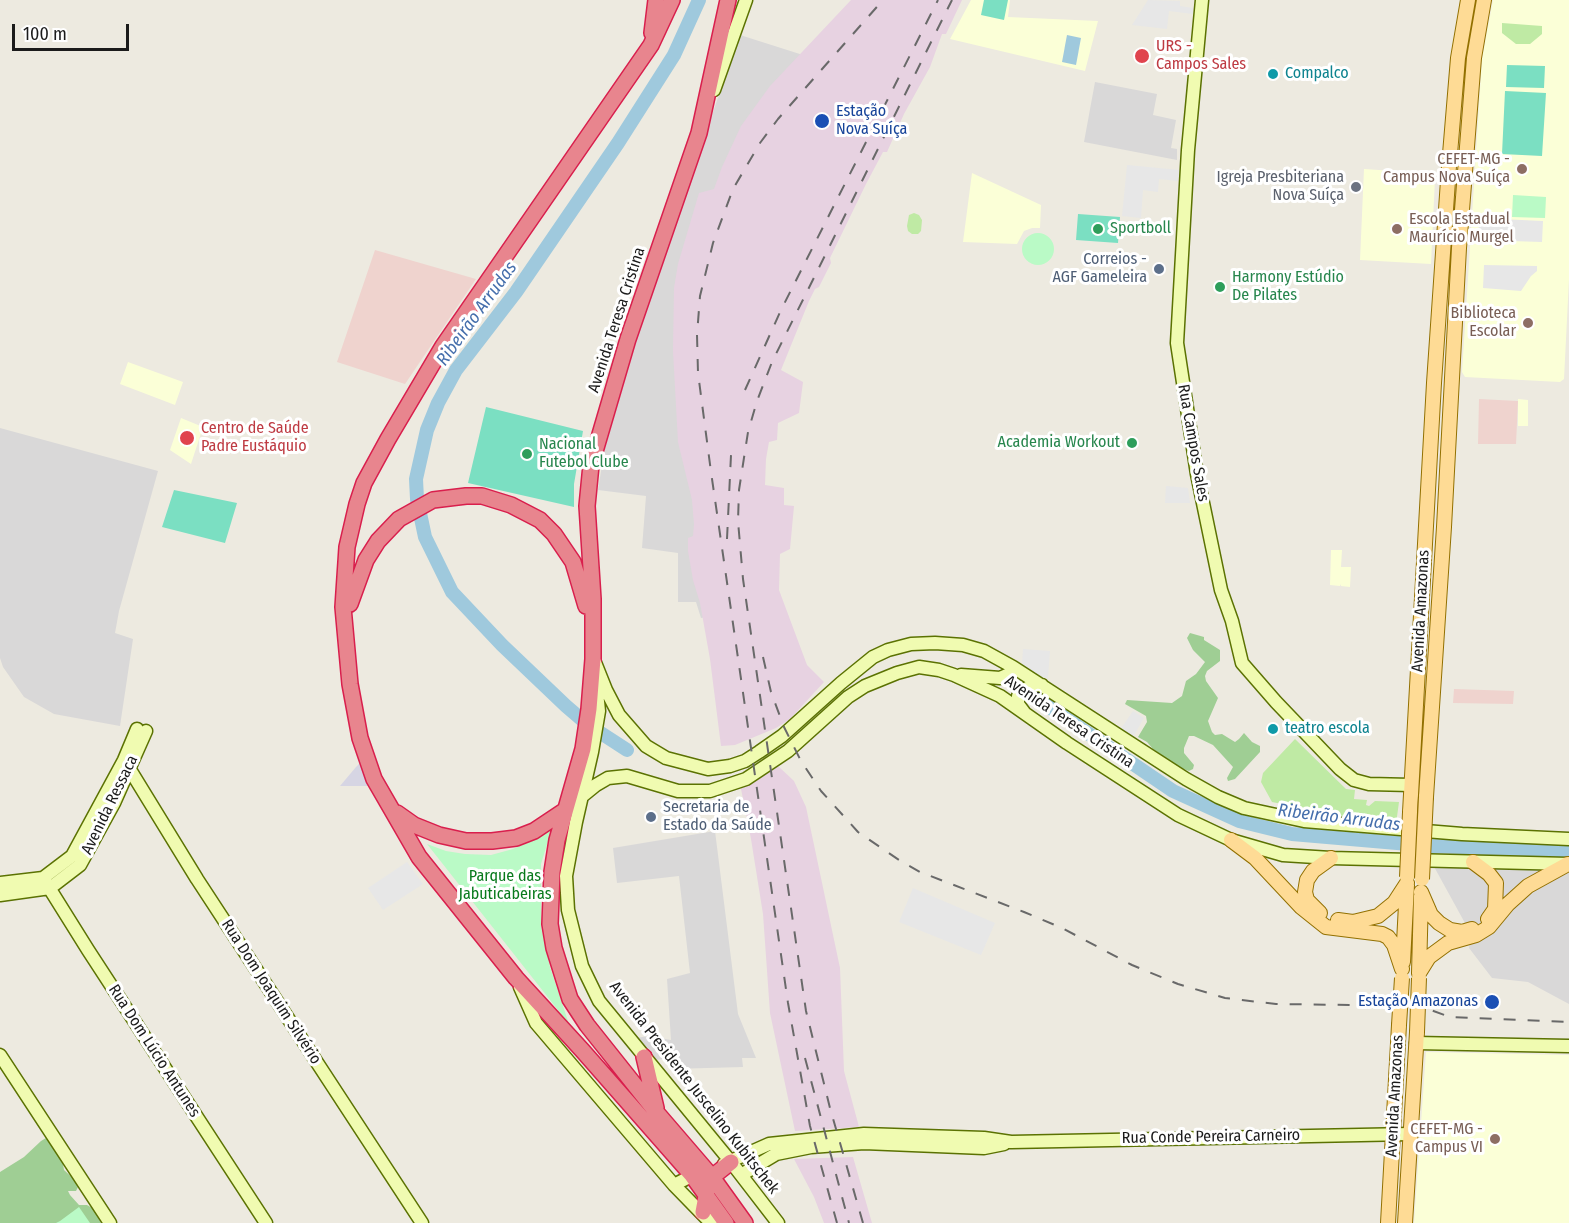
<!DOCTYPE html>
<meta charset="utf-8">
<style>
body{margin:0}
#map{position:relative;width:1569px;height:1223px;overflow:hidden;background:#edeae0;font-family:"Fira Sans Condensed",sans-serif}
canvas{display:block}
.scale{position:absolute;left:12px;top:24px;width:117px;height:27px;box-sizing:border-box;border:3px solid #1b1b1b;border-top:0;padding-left:8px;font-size:18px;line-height:21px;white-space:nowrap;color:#1b1b1b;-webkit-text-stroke:4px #fff;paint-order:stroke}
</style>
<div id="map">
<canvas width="1569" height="1223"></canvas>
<div class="scale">100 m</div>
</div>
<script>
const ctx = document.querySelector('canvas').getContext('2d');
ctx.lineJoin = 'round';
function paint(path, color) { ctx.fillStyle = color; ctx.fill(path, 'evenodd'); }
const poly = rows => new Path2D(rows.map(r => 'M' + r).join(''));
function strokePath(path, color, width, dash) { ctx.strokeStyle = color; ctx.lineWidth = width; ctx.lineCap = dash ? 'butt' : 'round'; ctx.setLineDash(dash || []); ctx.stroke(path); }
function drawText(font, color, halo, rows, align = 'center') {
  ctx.font = font + ' "Fira Sans Condensed",sans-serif'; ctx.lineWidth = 6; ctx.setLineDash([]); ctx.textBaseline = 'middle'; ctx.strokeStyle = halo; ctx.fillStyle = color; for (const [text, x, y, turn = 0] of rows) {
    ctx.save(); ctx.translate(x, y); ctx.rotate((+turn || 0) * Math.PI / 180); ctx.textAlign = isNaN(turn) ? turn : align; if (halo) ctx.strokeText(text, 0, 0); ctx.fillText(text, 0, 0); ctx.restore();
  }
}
const residential = poly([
 [740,35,803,55,719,614,701,618,696,602,678,602,678,553,642,548,646,496,598,490,604,452,653,283],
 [1095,82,1157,94,1153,115,1176,120,1171,148,1177,149,1177,160,1084,142],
 [0,428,158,471,119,611,115,633,133,639,120,726,54,714,24,697,3,667,0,658],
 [715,831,738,1014,756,1058,742,1058,743,1067,671,1069,670,1059,652,1060,636,1038,649,1036,671,1040,667,979,690,973,679,876,617,883,613,848],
 [1424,831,1529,837,1537,852,1569,855,1569,1004,1528,982,1492,978,1469,948,1471,934,1421,843]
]);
const commercial = poly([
 [375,250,476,279,405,384,337,362],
 [1479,399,1518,401,1516,444,1478,444],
 [1454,689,1514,691,1513,704,1453,703]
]);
const industrial = poly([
 [851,0,962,0,946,34,942,34,930,67,904,114,887,152,883,152,866,184,830,258,831,263,819,287,815,289,809,301,781,370,803,382,799,413,778,423,777,440,769,442,766,459,765,485,784,488,784,505,794,506,790,549,780,554,779,590,807,665,824,682,790,719,776,728,735,745,721,746,710,659,700,603,693,580,688,551,688,538,693,536,694,524,692,500,678,442,673,351,674,288,678,264,699,193,714,189,722,167,741,126,770,86],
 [777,765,794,781,806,807,840,968,844,1071,859,1127,795,1131,770,1013,763,914,751,839,740,784],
 [853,1157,872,1223,824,1223,814,1197,794,1159]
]);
const education = poly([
 [971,0,1010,0,1008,17,1098,21,1085,71,950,39],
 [1493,0,1569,0,1569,279,1564,379,1560,382,1465,377,1462,372,1482,59],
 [1364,169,1394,171,1435,178,1431,264,1360,260],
 [972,173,1041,205,1040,228,1032,228,1024,231,1017,244,963,242],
 [128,362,183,382,175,405,120,384],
 [1518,399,1528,400,1528,426,1518,426],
 [181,418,203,427,191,464,170,450],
 [1331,550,1342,550,1341,567,1351,567,1350,587,1341,586,1341,584,1340,586,1330,585],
 [1426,1052,1569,1055,1569,1223,1414,1223]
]);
const grass = poly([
 [1502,23,1542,26,1542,34,1530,44,1516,44,1502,33],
 [914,213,919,215,922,220,921,231,918,234,912,234,908,231,907,226,909,215],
 [1295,739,1346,789,1355,790,1354,799,1367,800,1366,805,1369,806,1375,801,1399,802,1396,824,1368,821,1272,802,1261,782,1263,773]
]);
const forest = poly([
 [1190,633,1204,637,1204,640,1220,650,1220,661,1207,671,1205,676,1206,681,1218,698,1208,721,1212,732,1215,735,1222,734,1235,742,1239,739,1244,733,1252,742,1260,746,1260,752,1235,779,1228,781,1227,778,1233,767,1213,745,1194,736,1189,736,1184,748,1184,753,1194,765,1193,769,1189,771,1181,768,1153,749,1147,742,1138,737,1147,722,1146,716,1125,704,1127,700,1172,703,1182,696,1186,681,1196,674,1205,662,1193,650,1187,638],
 [46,1138,50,1138,61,1152,64,1170,77,1182,78,1187,76,1191,68,1191,70,1195,79,1205,87,1205,94,1209,101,1223,0,1223,0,1172,24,1157,41,1141]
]);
const park = poly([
 [1513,195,1546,197,1545,218,1512,217],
 '1022 249a16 16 0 1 1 32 0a16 16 0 1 1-32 0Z',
 [553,825,541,864,541,927,550,967,569,1024,427,844,446,851,465,854,491,855,513,849,537,839],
 [79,1207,90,1223,56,1223,60,1221]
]);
const pitch = poly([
 [984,0,1008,0,1004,20,981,15],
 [1507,65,1545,66,1544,88,1506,87],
 [1505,91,1546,93,1542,156,1502,154],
 [1078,214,1120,217,1118,243,1076,240],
 [486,407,583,431,574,484,574,507,468,483],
 [174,490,237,503,225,543,162,527]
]);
const parking = poly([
 [1148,0,1180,1,1180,6,1193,8,1193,14,1169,11,1167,29,1132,25],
 [1127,165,1180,170,1178,181,1159,179,1158,192,1143,190,1141,218,1122,216],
 [1479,218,1543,221,1542,242,1478,240],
 [1484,265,1537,266,1537,271,1531,276,1521,291,1483,288],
 [1166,486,1188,488,1190,503,1165,503],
 [1023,649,1050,651,1048,678,1040,677,1022,664],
 [1133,711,1144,718,1133,737,1120,730],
 [407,862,423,884,383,910,368,888],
 [913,888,995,923,981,955,899,922]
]);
const plaza = poly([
 [360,763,372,786,340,786,356,767]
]);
const water = poly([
 [1067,35,1081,38,1076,65,1062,62]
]);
const river = poly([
 [1033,696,1173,791,1239,821,1292,834,1432,846,1569,851],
 [627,750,587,724,566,706,502,645,452,592,425,537,417,499,416,479,427,430,438,403,456,370,516,292,618,143,674,55,699,0]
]);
const secondary = poly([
 [1202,0,1188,150,1177,343,1197,474,1221,590,1232,621,1242,663,1276,702,1340,769,1354,780,1369,784,1411,785],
 [714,90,746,0],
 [594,660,606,690,619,715,646,746,666,758,708,769,730,766,745,761,759,752,782,736,841,683,873,657,888,650,911,644,935,643,963,645,984,651,1013,667,1186,779,1218,797,1244,808,1304,821,1462,834,1569,839],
 [961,675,1000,678,1009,674,1013,667],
 [596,682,599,711,592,752,576,822,566,876,568,910,582,966,599,1001,731,1162,778,1223],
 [1024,712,1018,704,1018,696,1023,690,1031,686,1042,685],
 [124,760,197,879,422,1223],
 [564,811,596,785,608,778,627,776,678,791,710,791,746,779,788,751,848,697,865,686,897,673,919,667,939,670,954,675,1000,696,1067,743,1178,815,1231,840,1283,855,1331,858,1569,864],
 [43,878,88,950,266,1223],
 [0,883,43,878,72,856,124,760,137,729],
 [0,895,50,888,80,865,114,803,146,731],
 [520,987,536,1023,674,1185,711,1223],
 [1416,1043,1569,1046],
 [0,1055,110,1223],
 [724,1164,769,1144,864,1134,984,1138,1011,1142,1410,1134],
 [741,1175,776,1154,811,1147,864,1143,984,1148,1004,1144],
 [674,1185,699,1172]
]);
const primary = poly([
 [1426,797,1444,527,1459,248,1474,58,1484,0],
 [1410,812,1434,383,1449,166,1458,58,1468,0],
 [1231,840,1255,858,1301,907,1326,927,1382,934,1388,937,1394,945,1402,969],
 [1473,862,1489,874,1496,883,1495,909,1488,919],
 [1421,892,1431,915,1439,923,1450,930,1462,932,1472,929],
 [1320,913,1307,900,1305,892,1307,880,1313,871,1331,858],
 [1338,920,1353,922,1378,916,1394,903,1407,883],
 [1403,962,1407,885],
 [1419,973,1429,957,1448,943,1476,935,1489,927,1508,904,1528,886,1568,864],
 [1419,973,1421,896],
 [1388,1223,1399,1025],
 [1405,1223,1417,1032]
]);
const highway = poly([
 [672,0,651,45,443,346,388,439,364,483,357,504,347,547,343,607,350,684,360,738,374,779,419,857,516,978,582,1050,691,1174,726,1223],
 [728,0,699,133,628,339,591,465,587,506,593,599,593,659,589,709,583,749,557,840,552,872,550,924,554,948,570,999,587,1025,657,1113,712,1177,745,1223],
 [652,33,656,0],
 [350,604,366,560,378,541,399,519,433,500,466,496,482,496,511,505,540,520,554,534,573,562,586,606],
 [397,813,414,825,439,835,466,841,492,841,516,838,534,831,564,811],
 [644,1057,656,1108],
 [703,1212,708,1185,712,1177,731,1162]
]);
const rail = poly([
 [745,390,781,310,938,0],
 [727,539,731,455],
 [763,657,771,692,784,727,801,761,821,791,858,832,899,860,920,872,1024,912,1062,928,1132,965,1178,984,1225,998,1276,1004,1420,1006,1450,1017,1569,1022],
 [805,1058,849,1223],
 [837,1223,810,1126,788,1003,711,472,698,373,697,335,700,296,713,243,733,189,760,143,778,119,883,0],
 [863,1223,830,1108,806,1011,743,579,738,521,739,490,748,432,757,401,772,362,952,0]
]);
const primaryBridge = poly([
 [1407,877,1410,812],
 [1422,879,1426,797],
 [1399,1025,1402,978],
 [1417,1032,1419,978]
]);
const markers = [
 [1142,56,8,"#e0444e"],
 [1273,74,6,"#0f9aa8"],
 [822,121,8,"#1a4fb4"],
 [1522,169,6,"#8d6e63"],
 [1356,187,6,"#6b7280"],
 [1098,229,6,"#2e9e5b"],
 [1397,229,6,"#8d6e63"],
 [1159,269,6,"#5c6f8a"],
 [1220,287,6,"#2e9e5b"],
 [1528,323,6,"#8d6e63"],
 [187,438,8,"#e0444e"],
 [1132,443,6,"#2e9e5b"],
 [527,454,6,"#2e9e5b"],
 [1273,729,6,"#0f9aa8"],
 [651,817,6,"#5c6f8a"],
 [1492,1002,8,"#1a4fb4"],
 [1495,1139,6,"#8d6e63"]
];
const healthNames = [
 ["URS -",1156,47],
 ["Campos Sales",1156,65],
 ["Centro de Saúde",201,429],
 ["Padre Eustáquio",201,447]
];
const cultureNames = [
 ["Compalco",1285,74],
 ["teatro escola",1285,729]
];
const transitNames = [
 ["Estação",836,112],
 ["Nova Suíça",836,130],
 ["Estação Amazonas",1478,1002,"right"]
];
const educationNames = [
 ["CEFET-MG -",1510,160],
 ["Campus Nova Suíça",1510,178],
 ["Escola Estadual",1409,220,"left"],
 ["Maurício Murgel",1409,238,"left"],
 ["Biblioteca",1516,314],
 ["Escolar",1516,332],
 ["CEFET-MG -",1483,1130],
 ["Campus VI",1483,1148]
];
const worshipNames = [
 ["Igreja Presbiteriana",1344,178],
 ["Nova Suíça",1344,196]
];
const leisureNames = [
 ["Sportboll",1110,229],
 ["Harmony Estúdio",1232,278],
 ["De Pilates",1232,296],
 ["Academia Workout",1120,443,"right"],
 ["Nacional",539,445],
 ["Futebol Clube",539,463]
];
const serviceNames = [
 ["Correios -",1147,260],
 ["AGF Gameleira",1147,278],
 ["Secretaria de",663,808,"left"],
 ["Estado da Saúde",663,826,"left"]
];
const streetNames = [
 ["Avenida Teresa Cristina",617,320,-72],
 ["Rua Campos Sales",1193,443,80],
 ["Avenida Amazonas",1421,611,-87],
 ["Avenida Teresa Cristina",1069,722,34],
 ["Avenida Ressaca",110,805,-64],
 ["Rua Dom Joaquim Silvério",271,992,57],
 ["Rua Dom Lúcio Antunes",154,1051,57],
 ["Avenida Presidente Juscelino Kubitschek",694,1088,52],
 ["Avenida Amazonas",1395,1096,-87],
 ["Rua Conde Pereira Carneiro",1211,1137,-1]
];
const parkNames = [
 ["Parque das",505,877],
 ["Jabuticabeiras",505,895]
];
const waterNames = [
 ["Ribeirão Arrudas",477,314,-54],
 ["Ribeirão Arrudas",1339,818,7]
];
paint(residential, '#d9d8d8');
paint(commercial, '#efd3ce');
paint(industrial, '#e7d2e1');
paint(education, '#fbffd7');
paint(grass, '#bfeaa4');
paint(forest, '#9fce94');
paint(park, '#bafac6');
paint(pitch, '#7bdfc2');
paint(parking, '#e7e7e7');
paint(plaza, '#d6d5e3');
paint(water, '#9fc9dd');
strokePath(river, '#9fc9dd', 14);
strokePath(secondary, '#5b7202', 15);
strokePath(primary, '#927000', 16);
strokePath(highway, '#d91f4d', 18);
strokePath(secondary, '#f0fbb1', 12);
strokePath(primary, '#fedb95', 14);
strokePath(highway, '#e8858e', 15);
strokePath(rail, '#696969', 2, [12, 12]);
strokePath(primaryBridge, '#927000', 16, []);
strokePath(primaryBridge, '#fedb95', 14);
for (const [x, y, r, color] of markers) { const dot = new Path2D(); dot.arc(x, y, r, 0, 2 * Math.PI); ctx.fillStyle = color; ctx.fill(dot); strokePath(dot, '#fff', 2); }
drawText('16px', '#be3a42', '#fff', healthNames, 'left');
drawText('16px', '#0d838f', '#fff', cultureNames, 'left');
drawText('16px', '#164399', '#fff', transitNames, 'left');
drawText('16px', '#785e54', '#fff', educationNames, 'right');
drawText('16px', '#5b616d', '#fff', worshipNames, 'right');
drawText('16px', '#27864d', '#fff', leisureNames, 'left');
drawText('16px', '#4e5e75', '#fff', serviceNames, 'right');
drawText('16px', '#1b1b1b', '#fff', streetNames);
drawText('16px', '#097a1d', '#fff', parkNames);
drawText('italic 18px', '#466fac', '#fff', waterNames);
</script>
